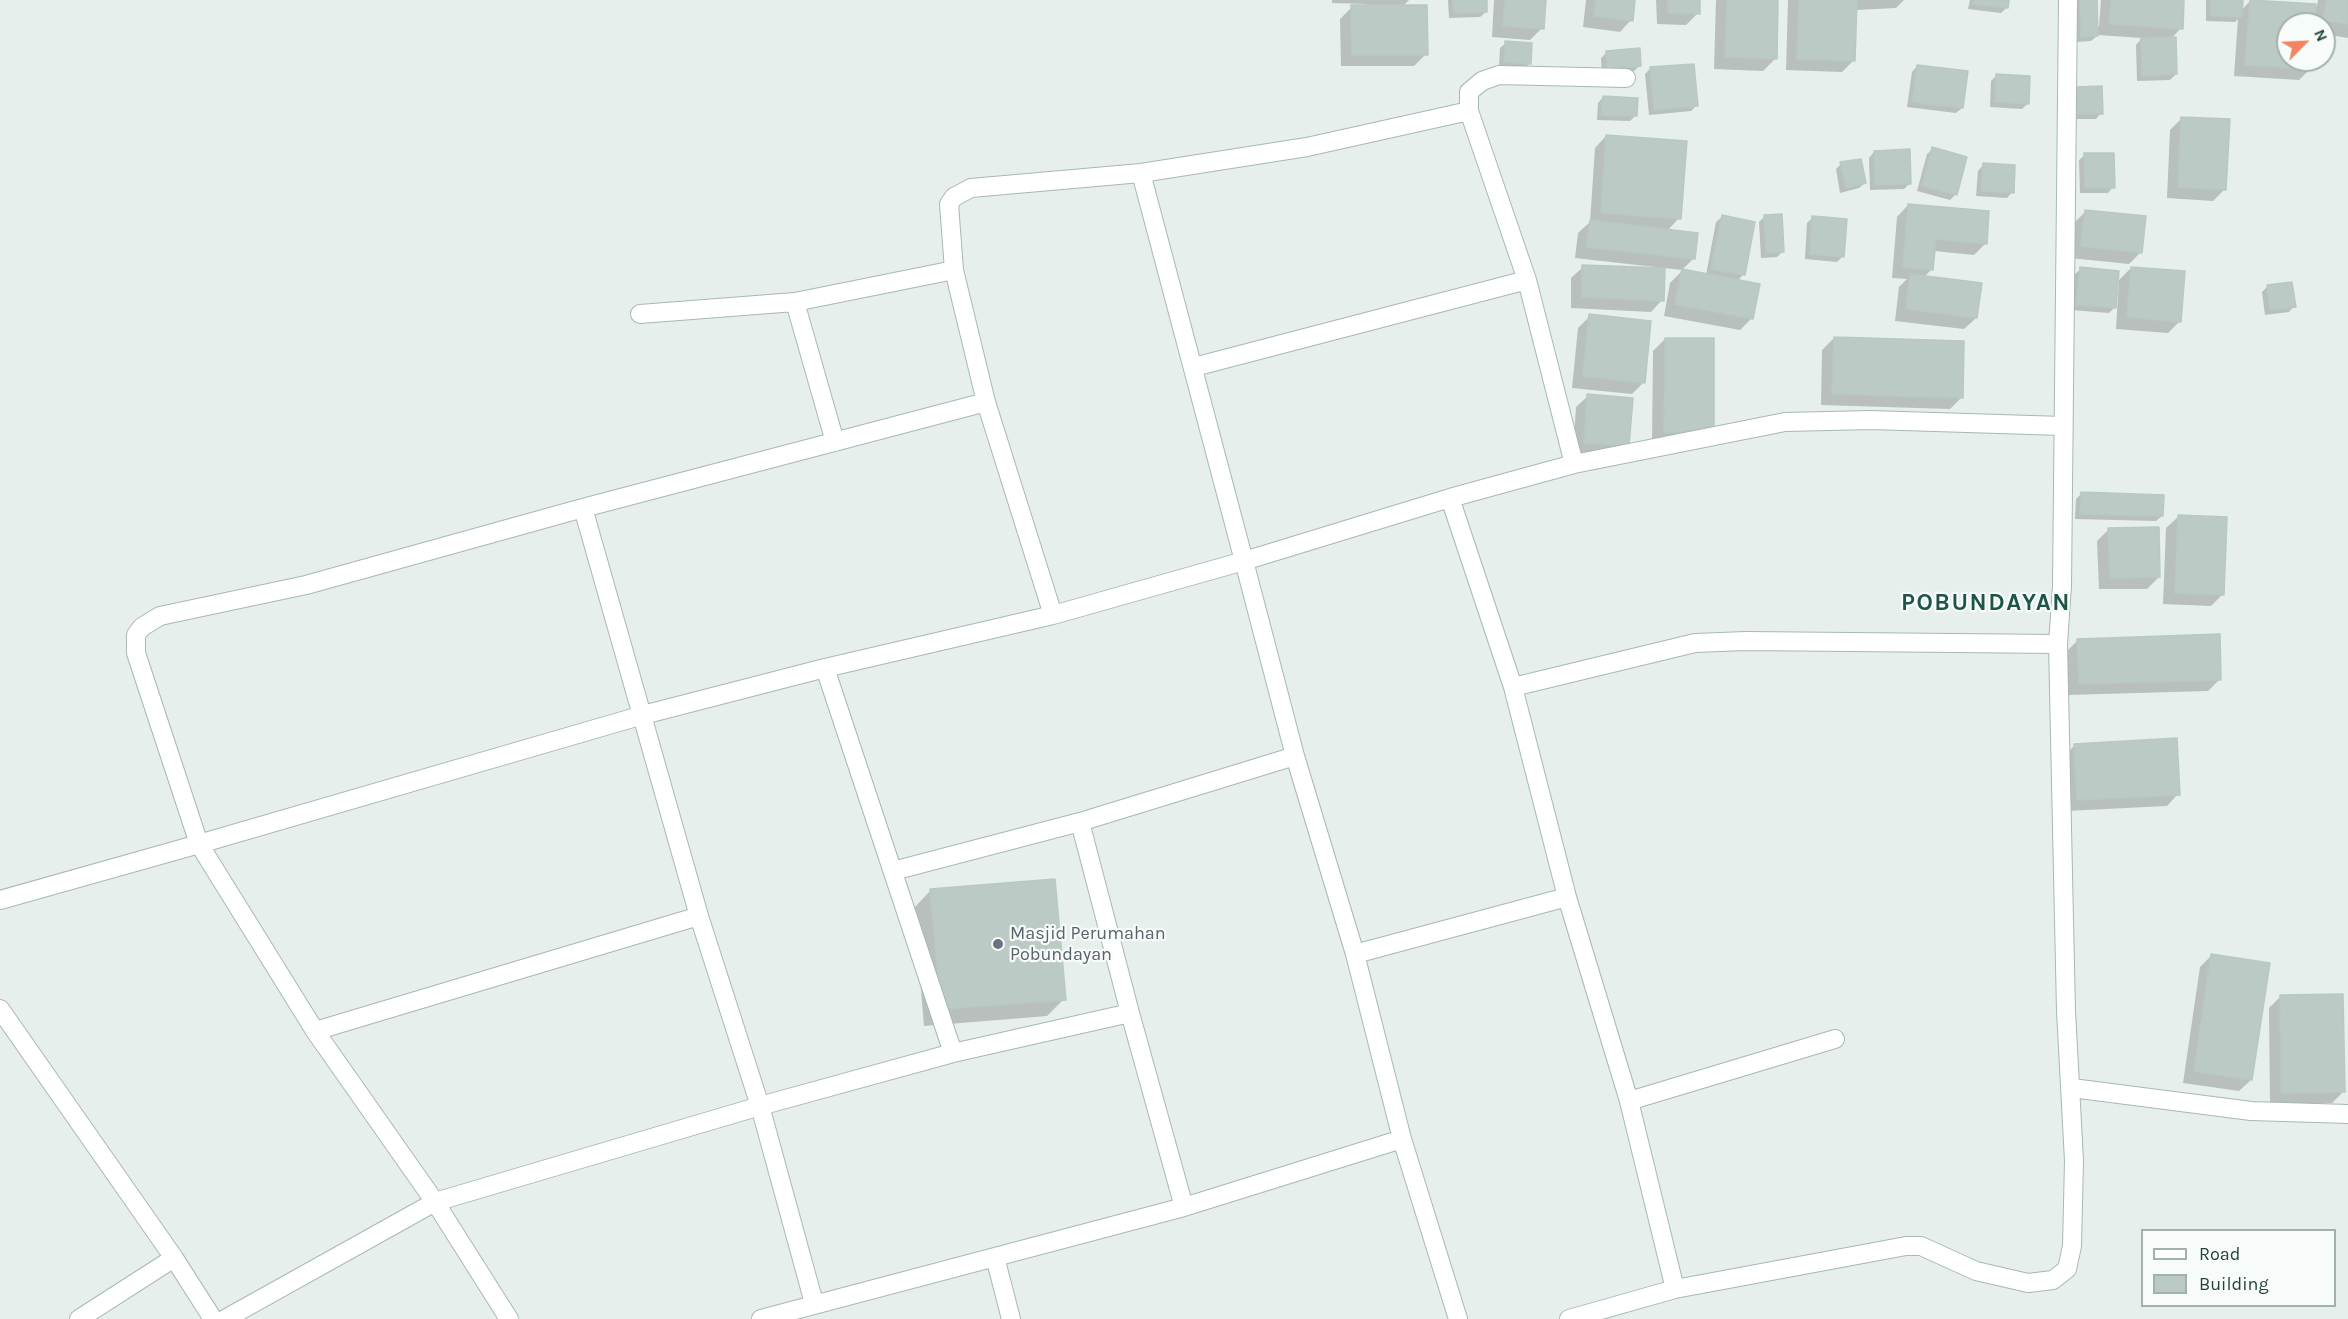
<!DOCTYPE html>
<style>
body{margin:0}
#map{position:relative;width:2348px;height:1319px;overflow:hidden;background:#e6efeb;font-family:Karla,sans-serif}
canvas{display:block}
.legend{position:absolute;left:2141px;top:1229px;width:195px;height:78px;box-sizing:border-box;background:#f7fbf9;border:2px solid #a3b1ad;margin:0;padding:8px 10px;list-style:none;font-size:18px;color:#24423a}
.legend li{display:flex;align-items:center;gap:12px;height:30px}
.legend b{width:30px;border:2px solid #a3b1ad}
.north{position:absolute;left:2276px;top:12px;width:60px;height:60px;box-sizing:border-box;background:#f7fbf9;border:2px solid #a3b1ad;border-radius:50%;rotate:66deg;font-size:16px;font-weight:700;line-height:24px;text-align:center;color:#24423a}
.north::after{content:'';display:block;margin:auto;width:21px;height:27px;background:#f4845f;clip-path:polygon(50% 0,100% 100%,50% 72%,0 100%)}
</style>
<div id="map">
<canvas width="2348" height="1319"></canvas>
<ul class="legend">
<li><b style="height:8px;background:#fff"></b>Road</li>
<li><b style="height:16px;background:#bbcac4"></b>Building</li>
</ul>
<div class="north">N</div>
</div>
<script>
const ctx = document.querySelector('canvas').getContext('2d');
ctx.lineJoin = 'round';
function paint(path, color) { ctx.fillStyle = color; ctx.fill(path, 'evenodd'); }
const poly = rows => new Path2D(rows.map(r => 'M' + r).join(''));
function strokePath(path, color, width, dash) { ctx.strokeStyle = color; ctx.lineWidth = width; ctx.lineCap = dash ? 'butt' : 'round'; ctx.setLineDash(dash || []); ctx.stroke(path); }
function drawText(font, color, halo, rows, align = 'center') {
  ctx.font = font + ' Karla,sans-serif'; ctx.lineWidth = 4.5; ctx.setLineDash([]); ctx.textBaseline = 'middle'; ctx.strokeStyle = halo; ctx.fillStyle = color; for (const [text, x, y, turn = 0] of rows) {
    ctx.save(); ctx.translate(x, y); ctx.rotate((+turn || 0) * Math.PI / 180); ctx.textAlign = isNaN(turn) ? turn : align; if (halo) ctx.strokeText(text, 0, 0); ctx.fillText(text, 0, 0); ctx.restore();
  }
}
const shadow = poly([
 [1332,0,1409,0,1403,6,1426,54,1414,66,1341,66,1340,19,1352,7,1367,7,1367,4,1332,3],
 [1448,0,1485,0,1486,12,1480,17,1449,18],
 [1494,0,1544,0,1542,28,1530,40,1492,37],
 [1586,0,1634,0,1631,20,1620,32,1583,27],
 [1656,0,1698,0,1698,13,1686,25,1657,24],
 [1716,0,1777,0,1775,59,1763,71,1714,69],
 [1788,0,1904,0,1896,8,1855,10,1854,60,1842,72,1786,70],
 [1970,0,2008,0,2007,7,2001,13,1968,9],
 [2075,0,2096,0,2097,26,2099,27,2101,0,2183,0,2181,28,2171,39,2176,74,2170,80,2137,81,2136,45,2142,38,2098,35,2091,41,2076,42],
 [2206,0,2241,0,2241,11,2250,1,2317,6,2318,0,2348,0,2348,38,2324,34,2324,24,2288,24,2288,60,2311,60,2311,68,2299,80,2234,76,2238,19,2235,22,2206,21],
 [1506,43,1529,64,1524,69,1499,67,1500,48],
 [1606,53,1640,65,1634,71,1602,74,1601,58],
 [1917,66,1962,108,1956,113,1907,107,1912,72],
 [1650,69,1697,105,1691,111,1649,115,1645,74],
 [1996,76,2028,103,2022,109,1990,107,1991,81],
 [2077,88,2101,113,2096,119,2072,119,2072,94],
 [1603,97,1635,116,1630,121,1597,120,1598,103],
 [2182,118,2225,189,2213,201,2167,198,2170,130],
 [1606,136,1679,218,1667,231,1694,258,1682,270,1664,268,1662,300,1651,312,1571,308,1571,278,1583,267,1655,269,1655,267,1575,258,1578,233,1590,222,1595,148],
 [1933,149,1966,158,1955,195,1950,200,1917,191,1927,154],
 [1874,152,1910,183,1904,189,1870,190,1869,158],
 [2085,155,2113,187,2108,193,2080,193,2079,160],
 [1841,164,1865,183,1859,188,1840,193,1836,169],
 [1983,165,2012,192,2007,198,1976,196,1978,171],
 [1908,205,1985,244,1974,255,1934,251,1932,269,1924,277,1976,318,1964,329,1895,321,1899,287,1907,279,1892,278,1897,217],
 [2086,211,2141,252,2129,264,2070,258,2074,223],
 [1722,217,1753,223,1743,275,1737,281,1752,318,1740,330,1664,316,1670,283,1682,271,1706,275,1716,222],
 [1764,217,1783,251,1777,257,1761,258,1759,222],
 [1813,217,1843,256,1837,262,1805,259,1807,223],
 [2131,268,2180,321,2168,333,2116,329,2119,280],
 [2081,269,2114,308,2109,313,2071,310,2075,274],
 [2268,286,2294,306,2289,312,2265,315,2262,292],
 [1590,316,1644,382,1632,394,1572,388,1578,328],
 [1834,338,1961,398,1950,409,1821,405,1822,350],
 [1665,339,1712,432,1652,443,1653,351],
 [1588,396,1628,445,1616,457,1573,454,1576,407],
 [2081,494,2162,516,2156,521,2075,519,2076,499],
 [2178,517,2222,595,2211,606,2163,604,2166,528],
 [2109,529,2159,577,2147,589,2099,589,2097,541],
 [2078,640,2220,679,2208,691,2068,695,2066,652],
 [2074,746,2178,794,2167,806,2065,811,2063,757],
 [931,890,1064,999,1047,1016,924,1026,914,908],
 [2212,955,2251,1080,2239,1091,2183,1083,2200,967],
 [2280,997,2344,1091,2332,1103,2270,1104,2269,1008]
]);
const building = poly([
 [1453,0,1487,0,1487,12,1454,13,1453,0],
 [1505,0,1546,0,1544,29,1503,26,1505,0],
 [1596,0,1635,0,1633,21,1594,16,1596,0],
 [1668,0,1700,0,1700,14,1668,13,1668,0],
 [1727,0,1778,0,1777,59,1725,57,1727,0],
 [1799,0,1857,0,1855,61,1797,59,1799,0],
 [1974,0,2009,0,2008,8,1973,4,1974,0],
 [2080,0,2097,0,2098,36,2081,37,2080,0],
 [2111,0,2184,0,2183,29,2109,24,2111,0],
 [2211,0,2243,0,2242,17,2211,16,2211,0],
 [2250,0,2316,4,2315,24,2288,24,2288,60,2313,60,2312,69,2245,65,2250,0],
 [2327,0,2348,0,2348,24,2323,20,2327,0],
 [1351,5,1427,5,1428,55,1352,55,1351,5],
 [2176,37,2177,74,2142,76,2141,38,2176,37],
 [1505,41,1532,43,1531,64,1504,62,1505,41],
 [1640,48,1641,66,1607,69,1606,51,1640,48],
 [1694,64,1698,106,1654,110,1650,67,1694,64],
 [1917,65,1968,71,1963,108,1912,102,1917,65],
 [1996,74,2030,76,2029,104,1995,102,1996,74],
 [2102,86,2103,114,2077,114,2076,87,2102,86],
 [1603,96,1638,98,1637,116,1601,115,1603,96],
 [2181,117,2230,119,2226,190,2178,187,2181,117],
 [1606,135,1687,141,1681,219,1601,213,1606,135],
 [1932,147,1967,157,1957,195,1922,186,1932,147],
 [1910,149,1911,184,1875,185,1874,151,1910,149],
 [2084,153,2114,153,2115,188,2085,188,2084,153],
 [1861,159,1866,183,1846,188,1840,162,1861,159],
 [1983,163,2015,165,2014,193,1981,191,1983,163],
 [1908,204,1989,211,1987,244,1936,239,1933,270,1903,267,1908,204],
 [2085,210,2146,216,2142,253,2081,246,2085,210],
 [1782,214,1784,252,1766,253,1764,215,1782,214],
 [1722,215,1755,222,1745,275,1711,269,1722,215],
 [1812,216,1847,219,1844,257,1810,254,1812,216],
 [1590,220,1698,233,1695,259,1586,247,1590,220],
 [1582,265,1665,268,1664,301,1582,297,1582,265],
 [2080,267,2119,271,2116,308,2076,305,2080,267],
 [2131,267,2185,271,2181,322,2127,317,2131,267],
 [1682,269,1760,284,1753,319,1675,304,1682,269],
 [1910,274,1982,283,1977,318,1906,309,1910,274],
 [2292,282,2296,307,2270,310,2267,285,2292,282],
 [1589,314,1651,321,1645,383,1583,376,1589,314],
 [1834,337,1964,341,1963,398,1832,394,1834,337],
 [1665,338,1714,338,1714,433,1664,432,1665,338],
 [1587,394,1633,398,1629,446,1584,443,1587,394],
 [2081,492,2164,495,2163,516,2080,514,2081,492],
 [2178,515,2227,517,2224,595,2175,593,2178,515],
 [2159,527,2160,577,2110,578,2108,528,2159,527],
 [2220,634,2221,680,2079,684,2077,639,2220,634],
 [2177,738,2180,795,2077,800,2074,744,2177,738],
 [1055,879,1066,1000,941,1009,930,889,1055,879],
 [2211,954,2270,963,2252,1080,2194,1071,2211,954],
 [2343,994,2345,1092,2281,1093,2280,995,2343,994]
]);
const minor = poly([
 [1141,173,1244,561,1450,498,1574,464,1785,422,1871,420,2063,426],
 [795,302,835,442],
 [640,314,795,302,954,270],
 [1194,367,1527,280],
 [1574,464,1527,280,1469,111,1469,92,1482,81,1499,75,1626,78],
 [1450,498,1513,687,1567,897,1629,1101,1675,1289],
 [583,508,699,916,760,1106,814,1303],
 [1053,615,986,402,954,270,949,204,954,197,971,188,1141,173,1307,147,1469,111],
 [825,668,953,1053],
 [1513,687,1695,643,1746,641,2058,644],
 [1080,822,1130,1013,1184,1207],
 [893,871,1080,822,1295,756],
 [0,900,199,844,643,715,825,668,1053,615,1244,561,1295,756,1355,954,1402,1139,1458,1319],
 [1355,954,1567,897],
 [0,1009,174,1258,213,1319],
 [315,1031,699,916],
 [2072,1088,2251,1111,2348,1114],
 [1629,1101,1835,1039],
 [995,1257,1011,1319],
 [79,1319,174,1258],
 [225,1319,435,1202,760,1106,953,1053,1130,1013],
 [509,1319,435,1202,315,1031,199,844,136,653,136,635,142,627,160,616,306,585,583,508,986,402],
 [761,1319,1184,1207,1402,1139],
 [1569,1319,1675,1289,1906,1246,1921,1246,1976,1271,2028,1283,2053,1280,2067,1269,2072,1246,2074,1161,2066,1011,2058,644,2062,586,2068,0]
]);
const markers = [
 [998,944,6,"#6b7280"]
];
const worshipNames = [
 ["Masjid Perumahan",1010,934],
 ["Pobundayan",1010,955]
];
const districtNames = [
 ["POBUNDAYAN",1986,603]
];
paint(shadow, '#0003');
paint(building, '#bbcac4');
strokePath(building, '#b8c9c2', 1.5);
strokePath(minor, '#a8b8b2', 20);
strokePath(minor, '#fff', 18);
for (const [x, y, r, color] of markers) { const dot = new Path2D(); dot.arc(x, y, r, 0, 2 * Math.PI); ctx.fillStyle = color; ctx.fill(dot); strokePath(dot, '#f7fbf9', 2); }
drawText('18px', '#5b616d', '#f7fbf9', worshipNames, 'left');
ctx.letterSpacing = '1.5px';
drawText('bold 24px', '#1f5548', '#f7fbf9', districtNames);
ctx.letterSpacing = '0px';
</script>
